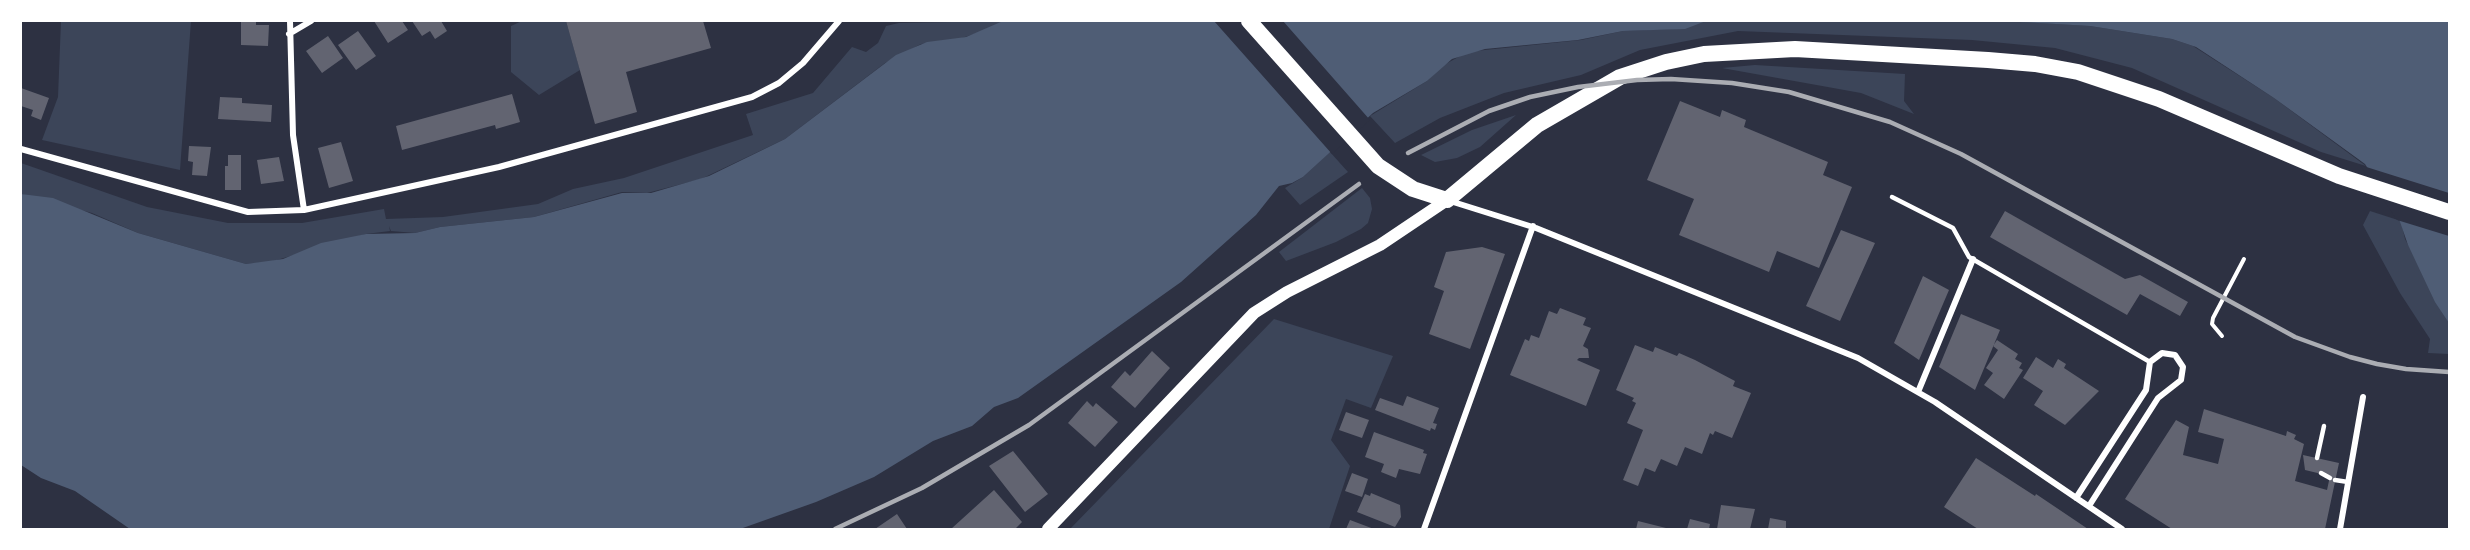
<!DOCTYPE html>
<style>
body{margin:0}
#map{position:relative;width:2470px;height:550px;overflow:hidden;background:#2d3142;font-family:Raleway,sans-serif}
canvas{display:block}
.frame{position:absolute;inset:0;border:22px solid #fff;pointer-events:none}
</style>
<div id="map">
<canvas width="2470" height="550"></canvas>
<div class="frame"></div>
</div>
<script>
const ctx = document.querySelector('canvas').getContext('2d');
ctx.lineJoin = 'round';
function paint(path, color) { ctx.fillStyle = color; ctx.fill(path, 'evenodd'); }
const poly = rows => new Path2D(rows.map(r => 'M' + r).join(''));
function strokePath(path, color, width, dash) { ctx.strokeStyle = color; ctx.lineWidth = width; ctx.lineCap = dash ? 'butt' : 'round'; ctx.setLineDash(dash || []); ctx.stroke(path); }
const green = poly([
 [61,21,191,21,180,170,42,140,58,97],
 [522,21,566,21,580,70,539,95,511,72,511,26],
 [1003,21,995,27,956,40,921,44,885,63,785,139,701,179,647,193,622,192,534,217,440,227,415,233,391,231,389,226,390,231,366,234,270,262,246,264,138,233,92,213,21,194,21,163,147,207,228,223,302,223,384,209,386,219,443,217,538,204,573,189,624,178,753,135,746,114,813,93,852,47,866,52,878,43,886,26,899,23],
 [1706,21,2007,21,2090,26,2172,39,2193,46,2274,98,2366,166,2321,152,2132,68,2055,48,1972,40,1738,31,1640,50,1581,75,1504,93,1440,118,1395,143,1370,116,1427,81,1442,66,1462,55,1475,51,1581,40,1623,31,1676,29],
 [1755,65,1905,74,1904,101,1914,114,1861,93,1722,68],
 [1516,115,1480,147,1457,158,1435,162,1421,155,1472,130],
 [1330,152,1348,172,1300,205,1285,188,1303,177],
 [1362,188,1370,198,1372,209,1368,223,1361,229,1336,242,1286,261,1279,252],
 [2370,211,2401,221,2405,239,2449,323,2449,354,2428,353,2430,339,2400,293,2363,225],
 [1274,319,1393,356,1371,408,1346,399,1331,440,1350,466,1329,529,1070,529]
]);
const water = poly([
 [1003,21,1706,21,1685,29,1623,31,1578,40,1485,49,1452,59,1427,81,1373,113,1303,177,1292,183,1279,186,1256,215,1181,282,1018,398,994,407,972,426,933,441,874,477,816,502,740,529,130,529,75,491,41,478,21,465,21,194,53,198,138,233,246,264,283,259,321,243,366,234,415,233,440,227,534,217,622,193,651,193,709,176,785,139,896,55,927,42,966,37],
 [2003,21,2449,21,2449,323,2435,302,2408,245,2398,216,2365,164,2274,98,2196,47,2172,39,2090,26]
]);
const pier = poly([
 [1214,21,1283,21,1370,120,1332,154],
 [2360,165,2449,193,2449,236,2397,220]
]);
const building = poly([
 [241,21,256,21,256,25,269,25,268,46,241,45],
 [374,21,402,21,408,30,388,43],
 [412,21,441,21,447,31,435,39,430,31,422,36],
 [566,21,703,21,711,48,626,72,637,112,595,124],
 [358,31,376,56,356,70,338,45],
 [328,36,343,58,322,73,306,51],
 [21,88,49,98,41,120,31,116,33,110,21,106],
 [512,94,520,122,496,129,495,125,402,150,396,126],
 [220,97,242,98,242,103,272,105,271,122,218,119],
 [1680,101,1720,117,1722,110,1746,120,1744,127,1828,162,1823,175,1852,187,1819,268,1777,251,1769,272,1679,235,1694,199,1647,180],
 [341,142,353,181,329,188,318,148],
 [189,146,211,147,207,176,192,175,193,162,188,161],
 [228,155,241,155,241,190,225,190,225,166,228,166],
 [279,157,284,181,261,184,257,160],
 [2005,211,2125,279,2140,275,2188,302,2180,316,2140,294,2127,315,1990,237],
 [1841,230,1875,243,1840,321,1806,306],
 [1482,247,1505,254,1470,349,1429,334,1444,291,1434,287,1446,252],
 [1923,276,1949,290,1919,360,1894,343],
 [1560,308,1586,318,1583,325,1591,328,1583,346,1588,349,1589,358,1579,358,1577,360,1600,370,1586,406,1510,375,1525,339,1529,341,1531,335,1539,338,1549,311,1557,314],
 [1961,314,2000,330,1975,390,1939,367],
 [1997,340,2018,354,2015,359,2022,363,2019,368,2023,370,2004,399,1984,385,1993,373,1986,368,1998,350,1993,346],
 [1635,345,1653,352,1655,347,1677,356,1679,353,1695,360,1735,381,1733,386,1751,393,1732,438,1715,431,1713,435,1710,433,1702,454,1685,447,1677,466,1661,459,1655,472,1645,468,1638,486,1623,480,1643,430,1627,423,1636,403,1632,401,1634,398,1616,390],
 [1152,351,1170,368,1135,408,1111,387,1125,371,1130,376],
 [2036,357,2053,368,2058,359,2066,364,2064,368,2099,391,2065,425,2034,405,2043,391,2023,378],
 [1407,396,1439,408,1433,423,1437,424,1435,430,1431,428,1430,431,1375,410,1380,398,1403,406],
 [1087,401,1093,407,1096,403,1118,422,1095,447,1068,423],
 [2204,409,2286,436,2287,431,2296,435,2294,439,2304,444,2295,481,2327,490,2330,476,2305,470,2303,455,2339,463,2325,529,2172,529,2125,499,2176,420,2189,427,2183,455,2218,464,2224,439,2198,432],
 [1346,412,1369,420,1362,438,1339,430],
 [1374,432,1424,450,1423,453,1427,454,1420,474,1399,469,1396,478,1381,472,1384,464,1365,457],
 [1013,451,1048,494,1025,512,989,466],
 [1976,458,2035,496,2036,494,2088,529,1978,529,1944,507],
 [1352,473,1368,479,1362,497,1345,491],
 [994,490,1022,522,1015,529,951,529],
 [1371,493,1400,505,1401,517,1395,527,1357,512,1365,494,1370,496],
 [1721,505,1755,509,1750,529,1717,529],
 [897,514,907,529,875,529],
 [1770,518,1786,521,1786,529,1768,529],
 [1690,519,1710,524,1709,529,1687,529],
 [1350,520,1374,529,1346,529],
 [1638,521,1666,528,1666,529,1636,529]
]);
const path = poly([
 [2222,336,2212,324,2213,318,2244,259]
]);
const service = poly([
 [1892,197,1953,228,1969,257,2150,362],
 [2317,458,2324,426],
 [2321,473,2330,478],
 [2335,480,2348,482]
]);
const minor = poly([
 [290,21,293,135,304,210],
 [289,34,311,21],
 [21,149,248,212,304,210,499,167,752,97,779,83,803,63,839,21],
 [1450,201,1536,228,1858,358,1935,402,2122,529],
 [1918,392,1973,259],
 [2076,498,2146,390,2150,362,2162,353,2175,355,2183,367,2181,380,2158,398,2089,506],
 [1424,529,1533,226],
 [2340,529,2363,397]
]);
const secondary = poly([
 [1048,529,1254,313,1287,292,1380,245,1447,200]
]);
const trunk = poly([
 [1249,21,1378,166,1413,189,1447,200,1537,125,1620,77,1666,62,1704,54,1795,49,1988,60,2035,64,2078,72,2159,99,2339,176,2449,212]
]);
const rail = poly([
 [1408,153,1489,111,1530,97,1578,87,1637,80,1671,79,1732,83,1789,92,1890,122,1961,154,2295,337,2350,357,2377,364,2406,369,2449,372],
 [835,529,922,488,1029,425,1359,184]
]);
paint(green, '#3c4559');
paint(water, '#4f5d75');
paint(pier, '#2d3142');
paint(building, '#626471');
strokePath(path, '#fff', 4);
strokePath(service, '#fff', 4.5);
strokePath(minor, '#fff', 6);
strokePath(secondary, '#fff', 12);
strokePath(trunk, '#fff', 16);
strokePath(rail, '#abadb3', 4.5);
</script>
